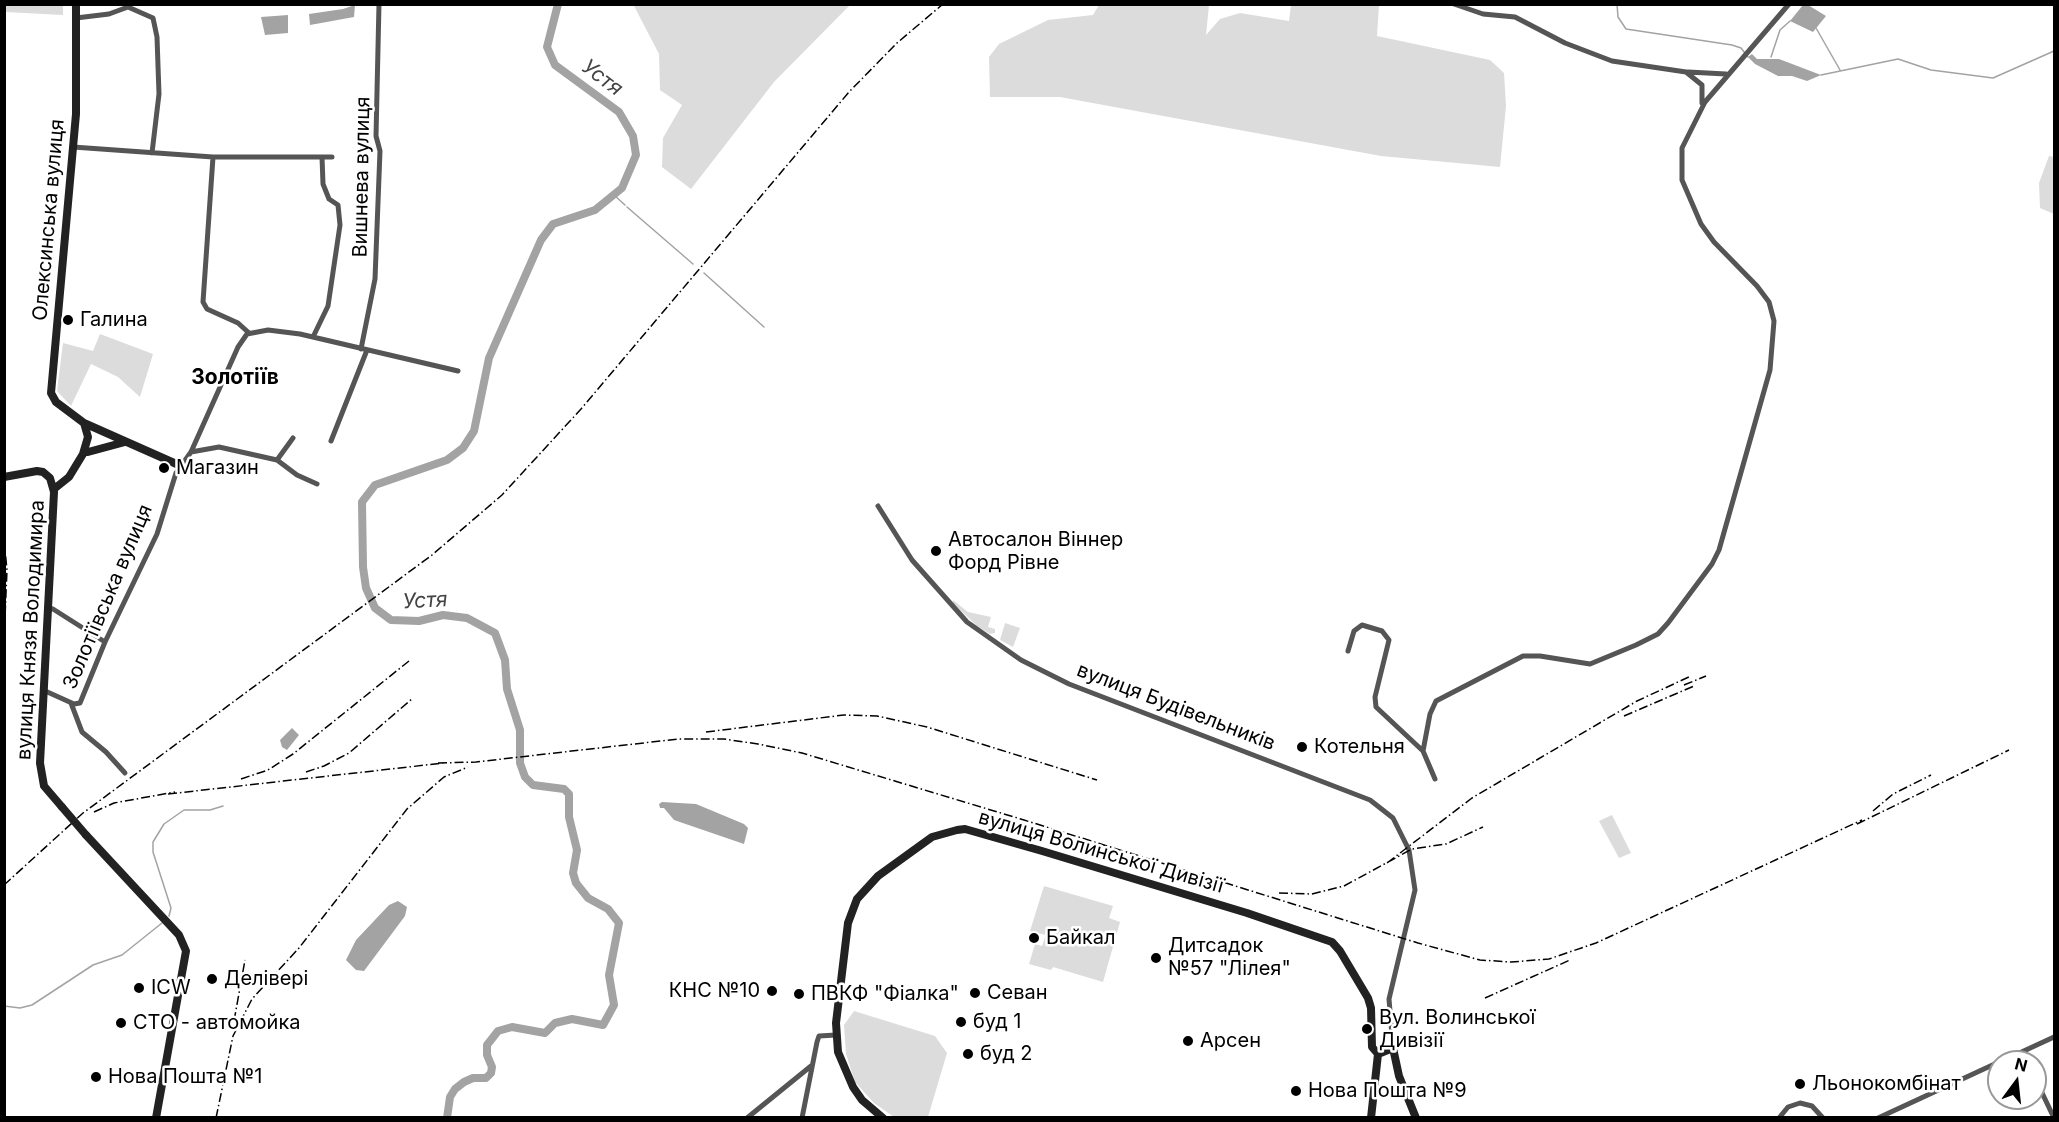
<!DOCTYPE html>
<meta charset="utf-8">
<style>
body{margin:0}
#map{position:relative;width:2059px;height:1122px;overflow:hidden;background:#fff;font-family:Inter,sans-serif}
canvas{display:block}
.frame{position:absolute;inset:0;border:6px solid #000;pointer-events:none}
.north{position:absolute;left:1987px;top:1050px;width:60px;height:60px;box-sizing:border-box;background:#fff;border:2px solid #999;border-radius:50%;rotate:15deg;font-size:16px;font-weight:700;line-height:24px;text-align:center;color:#000}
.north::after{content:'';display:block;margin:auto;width:21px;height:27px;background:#000;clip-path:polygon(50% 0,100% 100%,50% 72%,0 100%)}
</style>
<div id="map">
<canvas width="2059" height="1122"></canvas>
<div class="frame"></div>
<div class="north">N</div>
</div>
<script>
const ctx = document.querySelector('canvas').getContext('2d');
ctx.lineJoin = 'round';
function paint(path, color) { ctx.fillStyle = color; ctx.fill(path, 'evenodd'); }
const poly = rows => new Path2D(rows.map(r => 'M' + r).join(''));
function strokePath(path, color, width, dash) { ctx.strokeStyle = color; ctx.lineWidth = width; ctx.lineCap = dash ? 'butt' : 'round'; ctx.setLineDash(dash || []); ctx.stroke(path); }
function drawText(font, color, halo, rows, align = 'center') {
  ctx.font = font + ' Inter,sans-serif'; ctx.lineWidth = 5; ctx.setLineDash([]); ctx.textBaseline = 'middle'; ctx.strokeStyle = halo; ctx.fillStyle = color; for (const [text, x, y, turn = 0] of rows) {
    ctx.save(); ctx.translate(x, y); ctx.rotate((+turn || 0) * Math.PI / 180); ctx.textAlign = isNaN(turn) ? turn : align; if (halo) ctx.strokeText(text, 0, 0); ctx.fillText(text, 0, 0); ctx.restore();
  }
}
const green = poly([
 [5,4,63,5,63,15,5,12],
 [633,4,850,4,850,5,774,82,691,189,662,167,663,138,682,105,660,90,659,54],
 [1099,5,1209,5,1206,35,1220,19,1240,13,1289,21,1291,5,1379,5,1377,36,1490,60,1504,73,1506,106,1500,167,1381,156,1060,97,990,97,989,57,999,44,1048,20,1093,15],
 [2049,156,2054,157,2054,214,2040,208,2039,183],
 [100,334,153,354,140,397,118,377,91,364,71,406,57,391,63,343,93,351],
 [953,600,968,612,991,617,988,627,995,629,995,633,990,634,977,626,953,603],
 [1005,623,1020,628,1013,647,1000,640],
 [1612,815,1631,853,1619,858,1599,821],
 [1044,886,1113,906,1109,918,1120,922,1103,982,1053,967,1051,970,1029,964,1035,944,1042,946,1046,935,1030,931],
 [854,1011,935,1036,947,1053,928,1117,894,1117,874,1103,855,1082,846,1054,844,1025]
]);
const water = poly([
 [355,5,354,17,310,25,309,14,343,9],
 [1803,5,1808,5,1826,16,1813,32,1790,21],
 [288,15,288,33,265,35,261,17],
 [1752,54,1757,59,1779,59,1821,75,1807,81,1792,76,1778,76,1755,64,1748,57],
 [292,728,299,735,287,750,282,747,280,740],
 [662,802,696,804,744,824,748,828,744,844,674,820,664,808,660,808,659,804],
 [398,901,407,907,405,916,364,971,356,970,346,960,356,940,389,905]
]);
const stream = poly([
 [1617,4,1618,17,1626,29,1732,45,1741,48,1748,57],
 [1816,28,1840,70],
 [1771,57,1780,30,1790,21],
 [1821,75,1898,59,1931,70,1993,78,2054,51],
 [614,195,625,205],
 [627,207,693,264],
 [704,273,764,327],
 [169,916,171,908,153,852,153,842,164,824,184,810,210,810,223,806],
 [4,1006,20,1008,32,1005,93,965,122,955,162,923]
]);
const river = poly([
 [447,1118,450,1097,455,1089,464,1082,473,1078,486,1078,491,1073,492,1067,487,1055,487,1045,498,1031,512,1027,545,1033,555,1023,572,1019,603,1025,614,1005,609,975,619,923,608,909,588,898,576,883,573,873,577,850,569,817,569,794,564,789,533,785,525,777,520,763,520,730,507,689,505,660,495,633,467,618,443,615,419,621,391,620,375,608,366,588,363,567,362,502,375,485,447,460,463,448,474,431,489,358,541,240,553,224,595,210,622,188,636,155,633,136,619,112,555,65,547,47,558,4]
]);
const street = poly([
 [1454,4,1483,14,1515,17,1565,43,1612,61,1686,72,1702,85,1702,103],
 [76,18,109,14,128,7,153,18,157,37,159,94,152,153],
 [1688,72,1726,74],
 [73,147,213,157,332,157],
 [213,157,203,302,207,309,238,323,249,333],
 [313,337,328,306,340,225,338,205,329,199,323,184,322,157],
 [361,349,375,279,380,151,376,136,379,4],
 [331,441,367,350],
 [191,452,219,447,277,460,297,475,317,484],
 [277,460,293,438],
 [878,506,912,560,967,622,1021,660,1069,684,1370,800,1393,818,1409,850,1415,890,1389,999,1393,1048],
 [47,608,53,609,105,642],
 [1348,651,1354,631,1362,625,1382,631,1389,640,1375,697,1376,707,1423,751],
 [43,690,74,704,80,703,105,642,157,534,176,473,191,452,238,347,247,334,268,330,300,334,458,371],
 [71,703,82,732,106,752,125,773],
 [1435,779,1423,751,1430,714,1436,701,1523,656,1540,656,1590,664,1636,645,1658,634,1668,623,1712,564,1719,550,1770,370,1774,321,1769,302,1757,286,1714,242,1701,224,1682,180,1682,148,1705,102,1789,4],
 [2023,1052,2028,1062],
 [2000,1062,2054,1037],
 [2035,1078,2054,1118],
 [747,1118,811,1066],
 [802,1118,817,1042,819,1036,836,1035],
 [1779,1118,1788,1107,1800,1103,1812,1106,1823,1118],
 [1878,1118,1999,1062]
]);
const secondary = poly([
 [84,423,181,466],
 [84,451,88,452,125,442],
 [4,477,37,471,43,472,50,478,54,492,40,763,44,786,62,807],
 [54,489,69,477,83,454,88,437,84,423,56,402,51,393,76,114,76,4],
 [86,835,179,935,186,951,156,1118],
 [1378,1054,1393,1048,1399,1076,1416,1118],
 [883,1118,862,1100,853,1087,838,1052,836,1023,848,923,857,899,878,876,932,837,957,830,965,829,1042,851,1247,913,1332,942,1340,951,1368,998,1371,1008,1372,1047,1378,1054],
 [1371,1118,1378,1054]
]);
const rail = poly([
 [4,540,7,570,4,641],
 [1684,685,1706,676],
 [1624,716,1694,686],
 [706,732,844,715,877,716,927,727,1097,780],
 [438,763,476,762,678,739,724,739,758,744,802,753,1024,820,1418,943,1480,960,1511,962,1549,959,1596,943,1862,820],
 [306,772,324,766,349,753,413,698],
 [241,779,268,770,293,754,409,661],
 [168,794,444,763],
 [1873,811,1893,794,1931,775],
 [94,812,114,803,175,792],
 [1857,824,2009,750],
 [1387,863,1472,798,1637,701,1691,676],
 [4,885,83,813,432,555,502,495,581,409,849,92,897,43,943,4],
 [1279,893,1312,894,1344,886,1412,849,1446,844,1483,827],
 [1485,998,1570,960],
 [234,1021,245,960],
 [216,1118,233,1036,252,999,299,948,407,809,444,777,468,767]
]);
const secondaryBridge = poly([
 [62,807,86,835]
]);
const markers = [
 [68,320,6,"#000"],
 [164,468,6,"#000"],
 [936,551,6,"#000"],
 [1302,747,6,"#000"],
 [1034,938,6,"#000"],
 [1156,958,6,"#000"],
 [212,979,6,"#000"],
 [139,988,6,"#000"],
 [772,991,6,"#000"],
 [975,993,6,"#000"],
 [799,994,6,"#000"],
 [961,1022,6,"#000"],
 [121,1023,6,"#000"],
 [1367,1029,6,"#000"],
 [1188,1041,6,"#000"],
 [968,1054,6,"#000"],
 [96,1077,6,"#000"],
 [1800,1084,6,"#000"],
 [1296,1091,6,"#000"]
];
const streetNames = [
 ["Вишнева вулиця",362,177,-89],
 ["Олексинська вулиця",49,220,-85],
 ["Золотіївська вулиця",108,597,-67],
 ["вулиця Князя Володимира",31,630,-87],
 ["вулиця Будівельників",1176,707,21],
 ["вулиця Волинської Дивізії",1101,852,16]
];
const poiNames = [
 ["Галина",80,320],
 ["Магазин",176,468],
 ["Автосалон Віннер",948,540],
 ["Форд Рівне",948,563],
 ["Котельня",1314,747],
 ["Байкал",1046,938],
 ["Дитсадок",1168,946],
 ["№57 \"Лілея\"",1168,969],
 ["Делівері",224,979],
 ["ICW",151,988],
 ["КНС №10",760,991,"right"],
 ["Севан",987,993],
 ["ПВКФ \"Фіалка\"",811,994],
 ["Вул. Волинської",1379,1018],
 ["Дивізії",1379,1041],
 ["буд 1",973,1022],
 ["СТО - автомойка",133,1023],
 ["Арсен",1200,1041],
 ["буд 2",980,1054],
 ["Нова Пошта №1",108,1077],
 ["Льонокомбінат",1812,1084],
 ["Нова Пошта №9",1308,1091]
];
const waterNames = [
 ["Устя",602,78,37],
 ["Устя",425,601,-3]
];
const neighbourhoodNames = [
 ["Золотіїв",235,378]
];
paint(green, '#dcdcdc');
paint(water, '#a3a3a3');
strokePath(stream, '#a3a3a3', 1.5);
strokePath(river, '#a3a3a3', 8);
strokePath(street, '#555', 5);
strokePath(secondary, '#222', 8);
strokePath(rail, '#000', 1.5, [9, 3, 1.5, 3]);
strokePath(secondaryBridge, '#222', 8);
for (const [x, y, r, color] of markers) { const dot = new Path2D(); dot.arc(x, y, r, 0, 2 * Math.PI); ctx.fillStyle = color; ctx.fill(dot); strokePath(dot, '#fff', 2); }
drawText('20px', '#000', '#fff', streetNames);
drawText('20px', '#000', '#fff', poiNames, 'left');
drawText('italic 21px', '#444', '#fff', waterNames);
drawText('bold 21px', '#000', '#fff', neighbourhoodNames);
</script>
